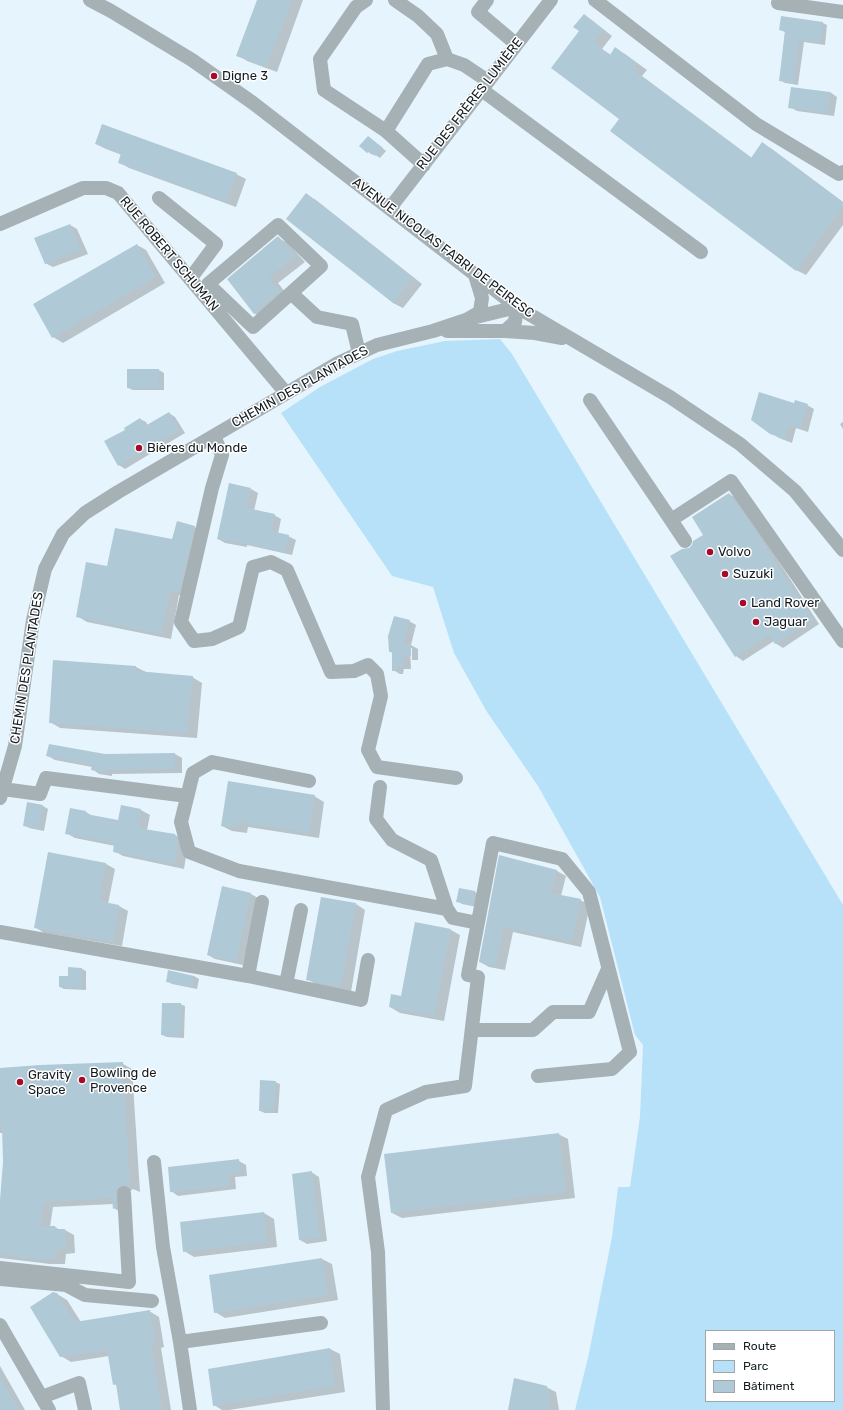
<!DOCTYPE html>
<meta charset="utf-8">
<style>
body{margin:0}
#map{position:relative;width:843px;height:1410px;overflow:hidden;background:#e6f5fd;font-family:Rubik,sans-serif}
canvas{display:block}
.legend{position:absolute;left:705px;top:1330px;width:130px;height:72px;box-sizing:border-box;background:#fff;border:1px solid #a1a5a7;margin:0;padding:5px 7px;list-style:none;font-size:12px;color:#141d22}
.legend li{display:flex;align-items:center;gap:8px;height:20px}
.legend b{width:20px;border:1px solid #a1a5a7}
</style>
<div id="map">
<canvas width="843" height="1410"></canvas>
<ul class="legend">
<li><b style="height:5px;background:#a6b1b6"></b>Route</li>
<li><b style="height:11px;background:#b6e1f8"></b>Parc</li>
<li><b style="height:11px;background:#b0c9d6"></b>Bâtiment</li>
</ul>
</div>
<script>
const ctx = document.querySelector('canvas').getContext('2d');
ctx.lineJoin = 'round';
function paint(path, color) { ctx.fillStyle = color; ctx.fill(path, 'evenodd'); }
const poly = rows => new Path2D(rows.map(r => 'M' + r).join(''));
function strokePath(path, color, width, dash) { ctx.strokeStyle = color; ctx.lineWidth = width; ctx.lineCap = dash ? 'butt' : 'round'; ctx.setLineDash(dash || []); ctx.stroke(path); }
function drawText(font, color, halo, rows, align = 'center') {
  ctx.font = font + ' Rubik,sans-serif'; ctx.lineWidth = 3; ctx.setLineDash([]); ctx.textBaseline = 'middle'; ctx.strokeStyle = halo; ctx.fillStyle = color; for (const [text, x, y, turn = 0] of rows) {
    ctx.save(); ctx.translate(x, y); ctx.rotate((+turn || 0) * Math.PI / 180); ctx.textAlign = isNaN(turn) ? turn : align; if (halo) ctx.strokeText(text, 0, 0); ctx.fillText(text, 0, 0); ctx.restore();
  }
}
const green = poly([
 [500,339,512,354,843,905,843,1410,575,1410,588,1358,612,1237,618,1187,630,1187,640,1117,643,1045,635,1035,600,897,538,786,487,712,454,653,433,587,392,576,281,413,320,387,373,359,397,351,445,341],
 [706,1331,834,1331,834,1401,706,1401]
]);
const shadow = poly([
 [258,0,303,0,277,72,247,61,238,55],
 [584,15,593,21,612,36,602,49,611,55,615,49,625,54,647,70,642,76,752,158,762,143,772,149,843,202,843,225,806,275,796,270,620,119,580,31],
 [782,18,823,23,827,25,825,45,804,42,798,85,785,83,780,80,785,32,780,30],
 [830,92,837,97,834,116,797,111,790,107],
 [369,137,386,151,380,158,374,154,373,155,368,152],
 [96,144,236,174,246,179,236,207,129,168,119,162,122,155,106,149],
 [306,194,316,200,422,284,403,308,393,303],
 [70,225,77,229,88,254,53,267,45,263],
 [278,238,288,243,305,262,278,283,289,297,264,319,254,313],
 [137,245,146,250,165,283,63,343,53,337],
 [159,370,164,373,164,390,133,390,128,388],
 [795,404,807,405,814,409,808,432,796,428,792,443,779,438,771,433],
 [169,413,175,417,185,433,125,469,119,465,126,430,140,419,146,422,148,426],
 [843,422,843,429,840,424],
 [251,489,258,493,254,511,274,515,281,519,278,534,288,536,296,540,292,555,247,545,247,547,225,543,218,539],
 [729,494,736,498,760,532,819,624,783,648,775,643,774,641,743,661,736,656,672,557,690,549,705,535],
 [194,527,204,532,189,597,179,595,171,639,87,622,77,616,108,567,172,540],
 [409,621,416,625,411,645,418,649,418,660,412,660,412,648,410,648,411,669,404,669,403,674,400,674,393,670,393,654,390,651],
 [136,667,146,672,192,677,202,683,197,738,60,728,50,722],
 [175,754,182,758,182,773,112,774,112,776,99,774,92,769,92,767,55,760,48,756],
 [314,796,324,802,319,838,248,827,247,833,232,831,222,826],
 [28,804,43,806,48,809,44,831,29,828,24,825],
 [71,809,86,812,94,817,119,821,141,810,150,815,147,830,175,835,184,840,187,850,184,869,123,856,114,851,115,846,75,838,66,833],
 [500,856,557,871,566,876,561,896,580,900,590,905,581,947,513,932,505,970,489,967,480,962],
 [106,864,115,869,108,904,119,906,128,911,122,946,44,933,35,927],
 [223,887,251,894,258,898,243,965,215,959,208,955],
 [460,889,475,892,480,895,477,907,462,904,457,901],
 [356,904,365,910,351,992,317,985,307,979],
 [451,930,460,935,444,1021,400,1013,390,1007,401,997],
 [82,969,86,971,86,990,64,989,60,987],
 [194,976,199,979,197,989,172,984,167,981],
 [180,1004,185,1006,184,1038,167,1037,162,1035],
 [123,1064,132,1069,140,1192,133,1189,126,1194,123,1214,114,1208,113,1204,53,1207,50,1227,55,1227,60,1230,65,1230,74,1235,75,1253,66,1254,65,1264,50,1264,0,1258,0,1213,4,1162,3,1133,0,1133,0,1069],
 [275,1082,280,1084,278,1113,265,1113,260,1111],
 [558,1134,568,1139,575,1198,402,1218,392,1213],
 [239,1161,246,1165,247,1176,235,1177,236,1189,178,1196,171,1191],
 [311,1172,319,1177,327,1241,307,1244,300,1240],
 [264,1213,274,1219,277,1247,194,1257,184,1251],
 [322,1259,332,1264,338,1300,225,1318,215,1312],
 [57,1294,67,1300,81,1322,149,1311,159,1317,164,1347,161,1348,171,1410,121,1410,118,1386,114,1384,109,1356,71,1362,61,1356],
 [330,1349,340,1354,345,1392,229,1410,222,1410,214,1405],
 [0,1366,25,1410,0,1410],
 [546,1387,556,1392,559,1410,509,1410]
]);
const building = poly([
 [257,0,292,0,267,67,236,56],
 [584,14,604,30,594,43,610,55,615,47,638,64,633,70,751,158,762,142,843,202,843,207,796,271,610,131,619,119,551,68,579,31,573,27],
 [781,16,823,22,821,43,799,40,794,83,779,81,785,31,779,30],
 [791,87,830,92,827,113,788,108],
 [102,124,237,173,226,202,118,163,121,153,95,144],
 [368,136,383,148,375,156,370,151,367,153,359,146],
 [306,193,413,278,393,303,286,219],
 [70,224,81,250,45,264,34,238],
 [278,236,296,256,269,277,280,291,254,314,227,279],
 [137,244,156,277,52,338,33,304],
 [127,369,159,369,159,388,127,388],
 [759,392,794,403,795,400,808,404,800,428,789,425,785,439,770,434,751,420],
 [169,412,180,430,118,466,104,441,125,430,124,428,140,418,145,426],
 [229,483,251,488,247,508,275,514,271,531,289,535,285,552,240,542,240,543,217,539],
 [729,493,752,526,813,620,775,644,769,635,735,657,670,556,682,549,689,548,692,545,693,541,703,535,692,517],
 [177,521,195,526,179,592,170,590,161,634,76,617,86,562,107,566,115,528,172,539],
 [394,616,410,620,403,644,411,644,411,656,404,656,404,666,397,666,396,671,392,671,392,652,389,652,388,636],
 [53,660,136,666,136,671,193,676,187,733,49,723],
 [49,744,105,754,175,753,175,769,105,770,105,773,91,770,92,765,46,756],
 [228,781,315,795,309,833,238,822,237,828,221,826],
 [27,802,43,805,39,829,23,826],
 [121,805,141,809,138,828,175,834,178,845,175,864,113,852,114,843,65,834,70,808,86,811,86,814,118,820],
 [48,852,106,863,99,901,119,905,113,942,34,928],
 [499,855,557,870,551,893,581,899,572,942,504,927,496,966,479,962],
 [222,886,251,893,236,962,207,955],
 [459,888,475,891,473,905,456,902],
 [321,897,356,903,341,987,306,980],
 [415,922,451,929,434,1016,389,1007,391,994,401,996],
 [68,967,82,968,82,988,59,987,59,976,68,976],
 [168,970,194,976,193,987,166,982],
 [162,1003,181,1003,180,1036,161,1035],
 [123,1062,130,1188,127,1185,123,1185,117,1189,116,1193,116,1208,113,1209,112,1198,44,1202,40,1226,55,1226,56,1229,65,1229,66,1248,57,1249,56,1259,40,1260,0,1254,0,1200,3,1162,2,1127,0,1127,0,1068,40,1065],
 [260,1080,276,1081,274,1111,259,1111],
 [559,1133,566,1192,391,1213,384,1154],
 [239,1159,240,1172,228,1174,230,1186,170,1192,168,1167],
 [312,1171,320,1237,299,1240,292,1174],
 [264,1212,267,1242,183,1252,180,1222],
 [322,1258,328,1295,214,1313,209,1275],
 [53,1292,57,1293,75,1322,150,1310,155,1342,151,1343,162,1410,120,1410,116,1384,113,1385,107,1350,60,1357,30,1307],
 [330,1348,335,1386,213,1406,208,1369],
 [0,1377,19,1410,0,1410],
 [514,1378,547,1386,551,1410,508,1410]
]);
const minor = poly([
 [90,0,111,11,192,60,253,103,517,307,670,397,740,444,795,491,843,550],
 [366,0,356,7,320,59,324,90,386,131],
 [395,0,418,16,437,34,447,59],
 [487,0,478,12,516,44],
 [595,0,756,124,839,174,843,172],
 [778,3,843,12],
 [482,90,701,252],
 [424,165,386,131,428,64,447,59,464,65,488,81],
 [159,198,216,244,190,279],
 [390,208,551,0],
 [0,224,83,188,106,188,118,193,286,393],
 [291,293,253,327,208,284,278,225,321,266,291,293,317,317,352,324,359,353],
 [472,318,517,307,515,322,505,331],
 [447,331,505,331,535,333,562,338],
 [590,400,671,520,731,481,843,641],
 [214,436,222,455,212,488,181,622,194,641,212,639,239,627,253,567,271,562,287,570,331,672,354,671,368,665,377,674,381,696,368,750,377,767,456,778],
 [671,520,685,541],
 [309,781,212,762,193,773,181,822,189,852,239,871,447,909],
 [380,787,376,819,392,840,431,860,447,909,453,918,478,923],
 [3,789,40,794,46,778,187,796],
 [0,798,15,746,33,620,45,569,63,534,85,513,118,492,338,363,377,345,433,331,466,320,480,312,482,298,475,275],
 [0,932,248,976,262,902],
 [248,976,361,1000,368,960],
 [286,984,301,910],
 [472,1030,533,1030,553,1012,589,1012,608,969],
 [154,1162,163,1247,180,1342,190,1410],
 [0,1268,129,1282,124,1193],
 [0,1279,66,1285,85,1295,152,1301],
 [0,1325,49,1410],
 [180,1342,321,1323],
 [42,1397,79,1383,85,1410],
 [383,1410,378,1252,368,1177,386,1110,426,1092,465,1086,478,977,468,975,493,843,562,859,589,892,630,1052,612,1069,538,1076]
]);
const markers = [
 [214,76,4,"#a50b28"],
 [139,448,4,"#a50b28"],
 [710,552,4,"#a50b28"],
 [725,574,4,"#a50b28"],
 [743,603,4,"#a50b28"],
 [756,622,4,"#a50b28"],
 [82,1080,4,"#a50b28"],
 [20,1082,4,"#a50b28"]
];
const poiNames = [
 ["Digne 3",222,76],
 ["Bières du Monde",147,448],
 ["Volvo",718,552],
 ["Suzuki",733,574],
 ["Land Rover",751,603],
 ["Jaguar",764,622],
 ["Bowling de",90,1073],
 ["Provence",90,1088],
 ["Gravity",28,1075],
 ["Space",28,1090]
];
const streetNames = [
 ["RUE DES FRÈRES LUMIÈRE",470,104,-52],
 ["AVENUE NICOLAS FABRI DE PEIRESC",443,248,37],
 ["RUE ROBERT SCHUMAN",169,254,50],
 ["CHEMIN DES PLANTADES",300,387,-29],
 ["CHEMIN DES PLANTADES",27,668,-81]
];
paint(green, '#b6e1f8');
paint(shadow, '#0003');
paint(building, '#b0c9d6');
strokePath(minor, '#a6b1b6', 14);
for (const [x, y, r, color] of markers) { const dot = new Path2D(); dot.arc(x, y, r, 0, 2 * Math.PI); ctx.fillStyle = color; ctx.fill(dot); strokePath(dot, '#fff', 1.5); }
drawText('13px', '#141d22', '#fff', poiNames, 'left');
drawText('13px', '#141d22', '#fff', streetNames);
</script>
